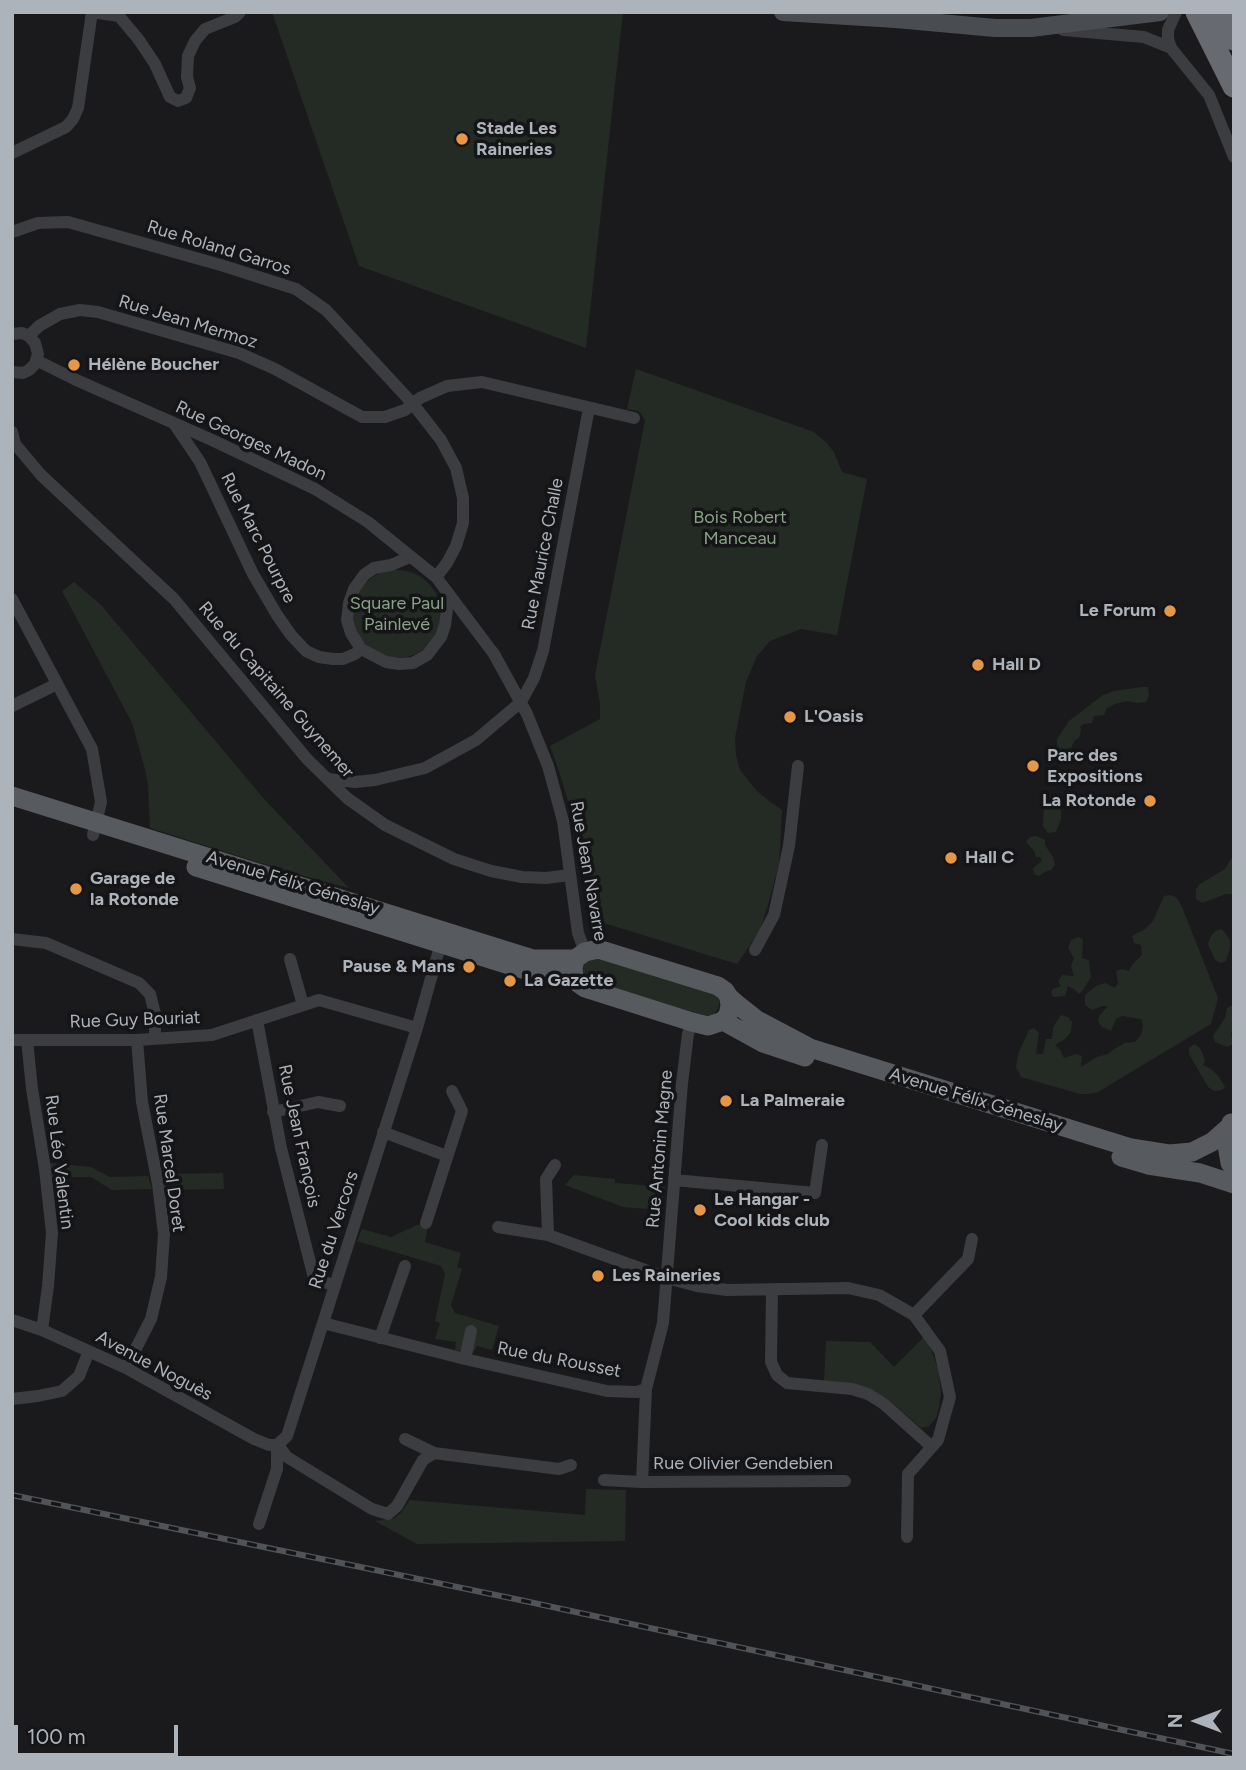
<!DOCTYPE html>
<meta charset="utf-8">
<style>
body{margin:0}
#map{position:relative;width:1246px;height:1770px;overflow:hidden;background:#1a1a1c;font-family:Figtree,sans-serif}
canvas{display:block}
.frame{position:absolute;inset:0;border:14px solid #adb3ba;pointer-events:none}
.north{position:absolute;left:1162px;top:1686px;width:70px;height:70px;-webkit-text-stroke:5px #151517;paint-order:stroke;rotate:270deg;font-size:19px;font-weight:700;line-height:28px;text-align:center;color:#adb3ba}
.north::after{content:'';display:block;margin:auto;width:24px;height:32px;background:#adb3ba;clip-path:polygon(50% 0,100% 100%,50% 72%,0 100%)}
.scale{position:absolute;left:14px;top:1725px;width:164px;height:32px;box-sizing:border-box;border:4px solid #adb3ba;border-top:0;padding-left:9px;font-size:21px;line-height:24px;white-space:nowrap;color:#adb3ba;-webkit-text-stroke:5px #151517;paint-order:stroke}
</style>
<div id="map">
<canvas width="1246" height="1770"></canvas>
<div class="frame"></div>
<div class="north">N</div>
<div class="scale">100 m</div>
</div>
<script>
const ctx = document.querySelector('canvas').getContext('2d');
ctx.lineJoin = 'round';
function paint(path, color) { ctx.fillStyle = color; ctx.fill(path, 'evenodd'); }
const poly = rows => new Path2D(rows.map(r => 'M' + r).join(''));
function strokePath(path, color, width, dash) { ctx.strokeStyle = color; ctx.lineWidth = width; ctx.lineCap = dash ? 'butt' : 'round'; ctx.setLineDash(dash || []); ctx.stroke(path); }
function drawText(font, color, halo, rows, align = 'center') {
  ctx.font = font + ' Figtree,sans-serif'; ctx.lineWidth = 7; ctx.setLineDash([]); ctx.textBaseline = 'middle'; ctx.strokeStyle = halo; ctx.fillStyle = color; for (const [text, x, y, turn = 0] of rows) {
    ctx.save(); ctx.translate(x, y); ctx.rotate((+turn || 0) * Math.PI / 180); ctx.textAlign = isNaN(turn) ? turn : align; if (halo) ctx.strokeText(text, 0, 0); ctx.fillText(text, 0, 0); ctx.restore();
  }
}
const green = poly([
 [272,12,623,12,586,348,359,266],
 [636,369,814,432,826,442,834,452,842,472,867,479,837,635,801,629,770,641,757,656,746,682,735,738,736,755,740,770,757,791,769,801,782,810,779,864,769,901,760,930,737,964,594,920,587,877,577,831,559,771,550,746,600,719,600,704,595,675,645,420,639,411,627,409],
 '353 614a44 44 0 1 1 88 0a44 44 0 1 1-88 0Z',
 [74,582,101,605,265,800,349,888,289,872,150,828,148,784,145,769,132,723,62,591],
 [1142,687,1148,687,1149,696,1146,702,1137,703,1127,701,1115,704,1107,708,1104,715,1094,716,1092,723,1083,724,1080,727,1081,730,1079,738,1075,740,1070,750,1066,753,1061,752,1057,747,1057,739,1069,721,1103,695,1114,691],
 [1054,795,1058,795,1061,797,1061,819,1056,832,1048,833,1043,826,1044,803,1048,796],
 [1036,836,1045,840,1045,845,1053,857,1055,865,1051,870,1045,872,1039,876,1034,874,1033,868,1042,861,1040,857,1036,857,1034,851,1026,842,1030,837],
 [1234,854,1234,894,1226,894,1202,903,1196,899,1196,889,1200,884,1225,869],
 [1170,895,1176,897,1182,907,1218,998,1211,1024,1098,1092,1089,1094,1080,1094,1021,1077,1016,1067,1019,1052,1029,1030,1034,1028,1039,1033,1036,1054,1043,1054,1046,1039,1052,1039,1053,1027,1061,1015,1068,1017,1072,1022,1071,1032,1065,1039,1055,1045,1061,1051,1064,1058,1076,1054,1082,1056,1081,1067,1097,1057,1108,1054,1114,1049,1125,1043,1135,1042,1141,1035,1143,1026,1141,1019,1122,1016,1116,1019,1111,1031,1102,1027,1098,1022,1099,1016,1108,1006,1102,1006,1092,1010,1085,1005,1085,995,1096,986,1105,983,1115,988,1118,983,1116,971,1122,969,1129,971,1132,965,1142,955,1141,945,1134,943,1132,936,1145,929,1153,921,1164,896],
 [1222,929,1230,940,1230,948,1226,961,1221,963,1215,960,1208,944,1211,936,1215,931],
 [1078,937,1083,939,1082,958,1089,960,1091,977,1083,990,1079,994,1074,989,1068,986,1065,996,1053,997,1051,993,1053,989,1061,986,1058,982,1062,975,1074,976,1071,966,1074,958,1068,948,1071,940],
 [591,957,713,989,720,1000,718,1009,714,1014,708,1016,589,985,580,968],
 [1234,1004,1234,1024,1231,1034,1233,1044,1227,1047,1215,1042,1213,1036,1225,1018,1227,1008],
 [1194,1044,1199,1047,1202,1052,1205,1061,1203,1065,1211,1069,1219,1077,1225,1087,1222,1090,1214,1091,1208,1087,1189,1054,1189,1048],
 [50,1163,91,1167,110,1177,148,1176,152,1189,112,1190,91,1177,52,1177],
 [223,1173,224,1189,164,1190,162,1174],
 [574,1175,615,1179,615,1183,665,1187,662,1210,623,1207,565,1185],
 [417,1225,428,1226,425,1242,461,1253,457,1267,462,1269,451,1305,455,1313,499,1326,492,1350,477,1346,473,1353,455,1350,456,1342,435,1339,440,1323,435,1321,445,1274,441,1266,357,1241,362,1229,391,1237],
 [924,1337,931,1350,938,1368,941,1392,939,1407,936,1418,929,1426,921,1428,889,1400,868,1388,824,1381,826,1341,870,1342,894,1367],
 [586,1489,626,1490,625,1541,417,1544,375,1521,393,1519,400,1514,410,1500,585,1515]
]);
const street = poly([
 [92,12,119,16,139,40,155,64,170,97,178,101,186,98,190,88,187,77,188,56,195,41,205,29,235,17,240,12],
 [1063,30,1144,37,1171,48,1209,95,1234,157],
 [1171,48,1168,39,1168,30,1176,12],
 [12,153,66,127,73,119,78,108,92,12],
 [12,232,38,223,68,222,224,266,296,289,326,310,413,404,441,440,456,468,463,498,463,523,456,546,447,563,436,577],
 [12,334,22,333,29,336,35,343,38,354,35,364,29,370,23,373,12,372],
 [29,336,39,326,60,314,80,310,98,312,239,353,275,369,362,417,385,417,405,410,420,398,447,386,482,382,634,418],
 [36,360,74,379,212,440,315,489,368,522,436,577,494,654,527,714,548,766,563,821,578,933,585,952],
 [175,425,200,462,253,574,277,615,291,635,306,651,319,657,333,659,343,659,355,654,361,649],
 [12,432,15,444,41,475,174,599,307,759,347,798,385,825,454,859,491,871,522,877,546,878,570,875],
 [410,557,391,565,374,568,364,575,354,589,349,603,347,620,351,633,361,649,386,662,399,664,413,663,427,655,441,637,445,625,449,594],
 [12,599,92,749,101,802,93,835],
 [12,706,57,684],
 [328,779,355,782,375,780,425,768,476,740,521,702,534,678,543,651,589,408],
 [12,939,46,943,139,983,150,994,155,1014,155,1039],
 [755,950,774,915,789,846,798,766],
 [290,959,303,1005],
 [257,1020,281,1148,314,1278,335,1286],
 [692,1022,688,1034,682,1083,663,1323,646,1389,642,1482,845,1481],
 [12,1040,137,1040,212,1035,319,1000,417,1028],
 [27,1040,32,1089,45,1169,52,1233,48,1286,42,1330],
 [273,1112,318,1102,340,1106],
 [383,1132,447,1156],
 [555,1165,546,1179,548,1235,667,1278,697,1286,727,1290,848,1288,879,1295,914,1315,940,1351,950,1397,938,1440,908,1474,907,1537],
 [674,1180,815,1193,822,1145],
 [426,1223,462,1111,452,1091],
 [498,1227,548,1235],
 [772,1290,771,1362,777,1375,787,1383,852,1389,868,1394,884,1404,932,1447],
 [914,1315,968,1259,972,1239],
 [12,1320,42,1330,126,1368,254,1439,269,1445,277,1445],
 [323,1323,465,1359,607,1391,637,1392,646,1389],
 [380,1338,405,1266],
 [465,1359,471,1331],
 [126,1368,151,1319,161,1277,164,1234,158,1184,142,1102,137,1040],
 [12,1399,38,1396,62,1391,79,1376,89,1351],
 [405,1439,434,1453],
 [278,1445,287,1457,372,1509,388,1514,397,1506,423,1460,434,1453,559,1469,571,1465],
 [604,1480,642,1482],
 [259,1524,277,1469,277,1445,287,1436,417,1028,442,939]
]);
const secondary = poly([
 [783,12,896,19,995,28,1031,28,1160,12]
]);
const primary = poly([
 [12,796,533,959,575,959],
 [196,867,512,966,532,972,574,977],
 [729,997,730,1006,728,1015,723,1021,708,1026,692,1022,585,988,578,983,574,977,573,968,575,959,585,952,598,949,718,986,725,991,729,997,738,1005,757,1020,810,1048,1131,1148,1169,1154,1192,1152,1212,1142,1229,1127],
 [723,1021,763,1043,805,1057],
 [1231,1123,1227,1145,1230,1163,1234,1169],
 [1121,1157,1148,1165,1200,1173,1234,1184]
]);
const highway = poly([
 [1197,12,1234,86],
 [1220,12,1234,39]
]);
const rail = poly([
 [12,1495,520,1600,1234,1754]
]);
const markers = [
 [462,139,7,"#e49749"],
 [74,365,7,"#e49749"],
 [1170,611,7,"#e49749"],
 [978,665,7,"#e49749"],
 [790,717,7,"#e49749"],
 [1033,766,7,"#e49749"],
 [1150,801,7,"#e49749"],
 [951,858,7,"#e49749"],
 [76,889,7,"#e49749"],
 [469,967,7,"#e49749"],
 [510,981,7,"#e49749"],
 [726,1101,7,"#e49749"],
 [700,1210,7,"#e49749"],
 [598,1276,7,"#e49749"]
];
const poiNames = [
 ["Stade Les",476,129],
 ["Raineries",476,150],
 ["Hélène Boucher",88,365],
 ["Le Forum",1156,611,"right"],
 ["Hall D",992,665],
 ["L'Oasis",804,717],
 ["Parc des",1047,756],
 ["Expositions",1047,777],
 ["La Rotonde",1136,801,"right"],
 ["Hall C",965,858],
 ["Garage de",90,879],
 ["la Rotonde",90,900],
 ["Pause & Mans",455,967,"right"],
 ["La Gazette",524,981],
 ["La Palmeraie",740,1101],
 ["Le Hangar -",714,1200],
 ["Cool kids club",714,1221],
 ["Les Raineries",612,1276]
];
const streetNames = [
 ["Rue Roland Garros",219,248,17],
 ["Rue Jean Mermoz",188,322,17],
 ["Rue Georges Madon",251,441,25],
 ["Rue Marc Pourpre",258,538,63],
 ["Rue Maurice Challe",543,554,-79],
 ["Rue du Capitaine Guynemer",276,690,49],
 ["Rue Jean Navarre",588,871,80],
 ["Avenue Félix Géneslay",293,883,17],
 ["Rue Guy Bouriat",135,1020,-2],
 ["Avenue Félix Géneslay",976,1100,17],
 ["Rue Jean François",299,1136,78],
 ["Rue Antonin Magne",660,1149,-85],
 ["Rue Léo Valentin",59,1162,83],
 ["Rue Marcel Doret",169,1163,82],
 ["Rue du Vercors",334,1230,-72],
 ["Rue du Rousset",559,1360,11],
 ["Avenue Noguès",154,1366,28],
 ["Rue Olivier Gendebien",743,1464]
];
const parkNames = [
 ["Bois Robert",740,518],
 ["Manceau",740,539],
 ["Square Paul",397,604],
 ["Painlevé",397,625]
];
paint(green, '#242b24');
strokePath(street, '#3b3d40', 12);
strokePath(secondary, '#494c50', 18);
strokePath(primary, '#575a5f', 19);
strokePath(highway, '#676b71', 23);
strokePath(rail, '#505357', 6);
strokePath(rail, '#151517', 3.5, [10]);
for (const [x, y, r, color] of markers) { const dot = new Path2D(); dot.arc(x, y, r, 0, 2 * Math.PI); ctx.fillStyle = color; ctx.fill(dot); strokePath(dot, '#151517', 2.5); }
drawText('bold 18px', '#adb3ba', '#151517', poiNames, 'left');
drawText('18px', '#adb3ba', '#151517', streetNames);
drawText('18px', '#89a386', '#151517', parkNames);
</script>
